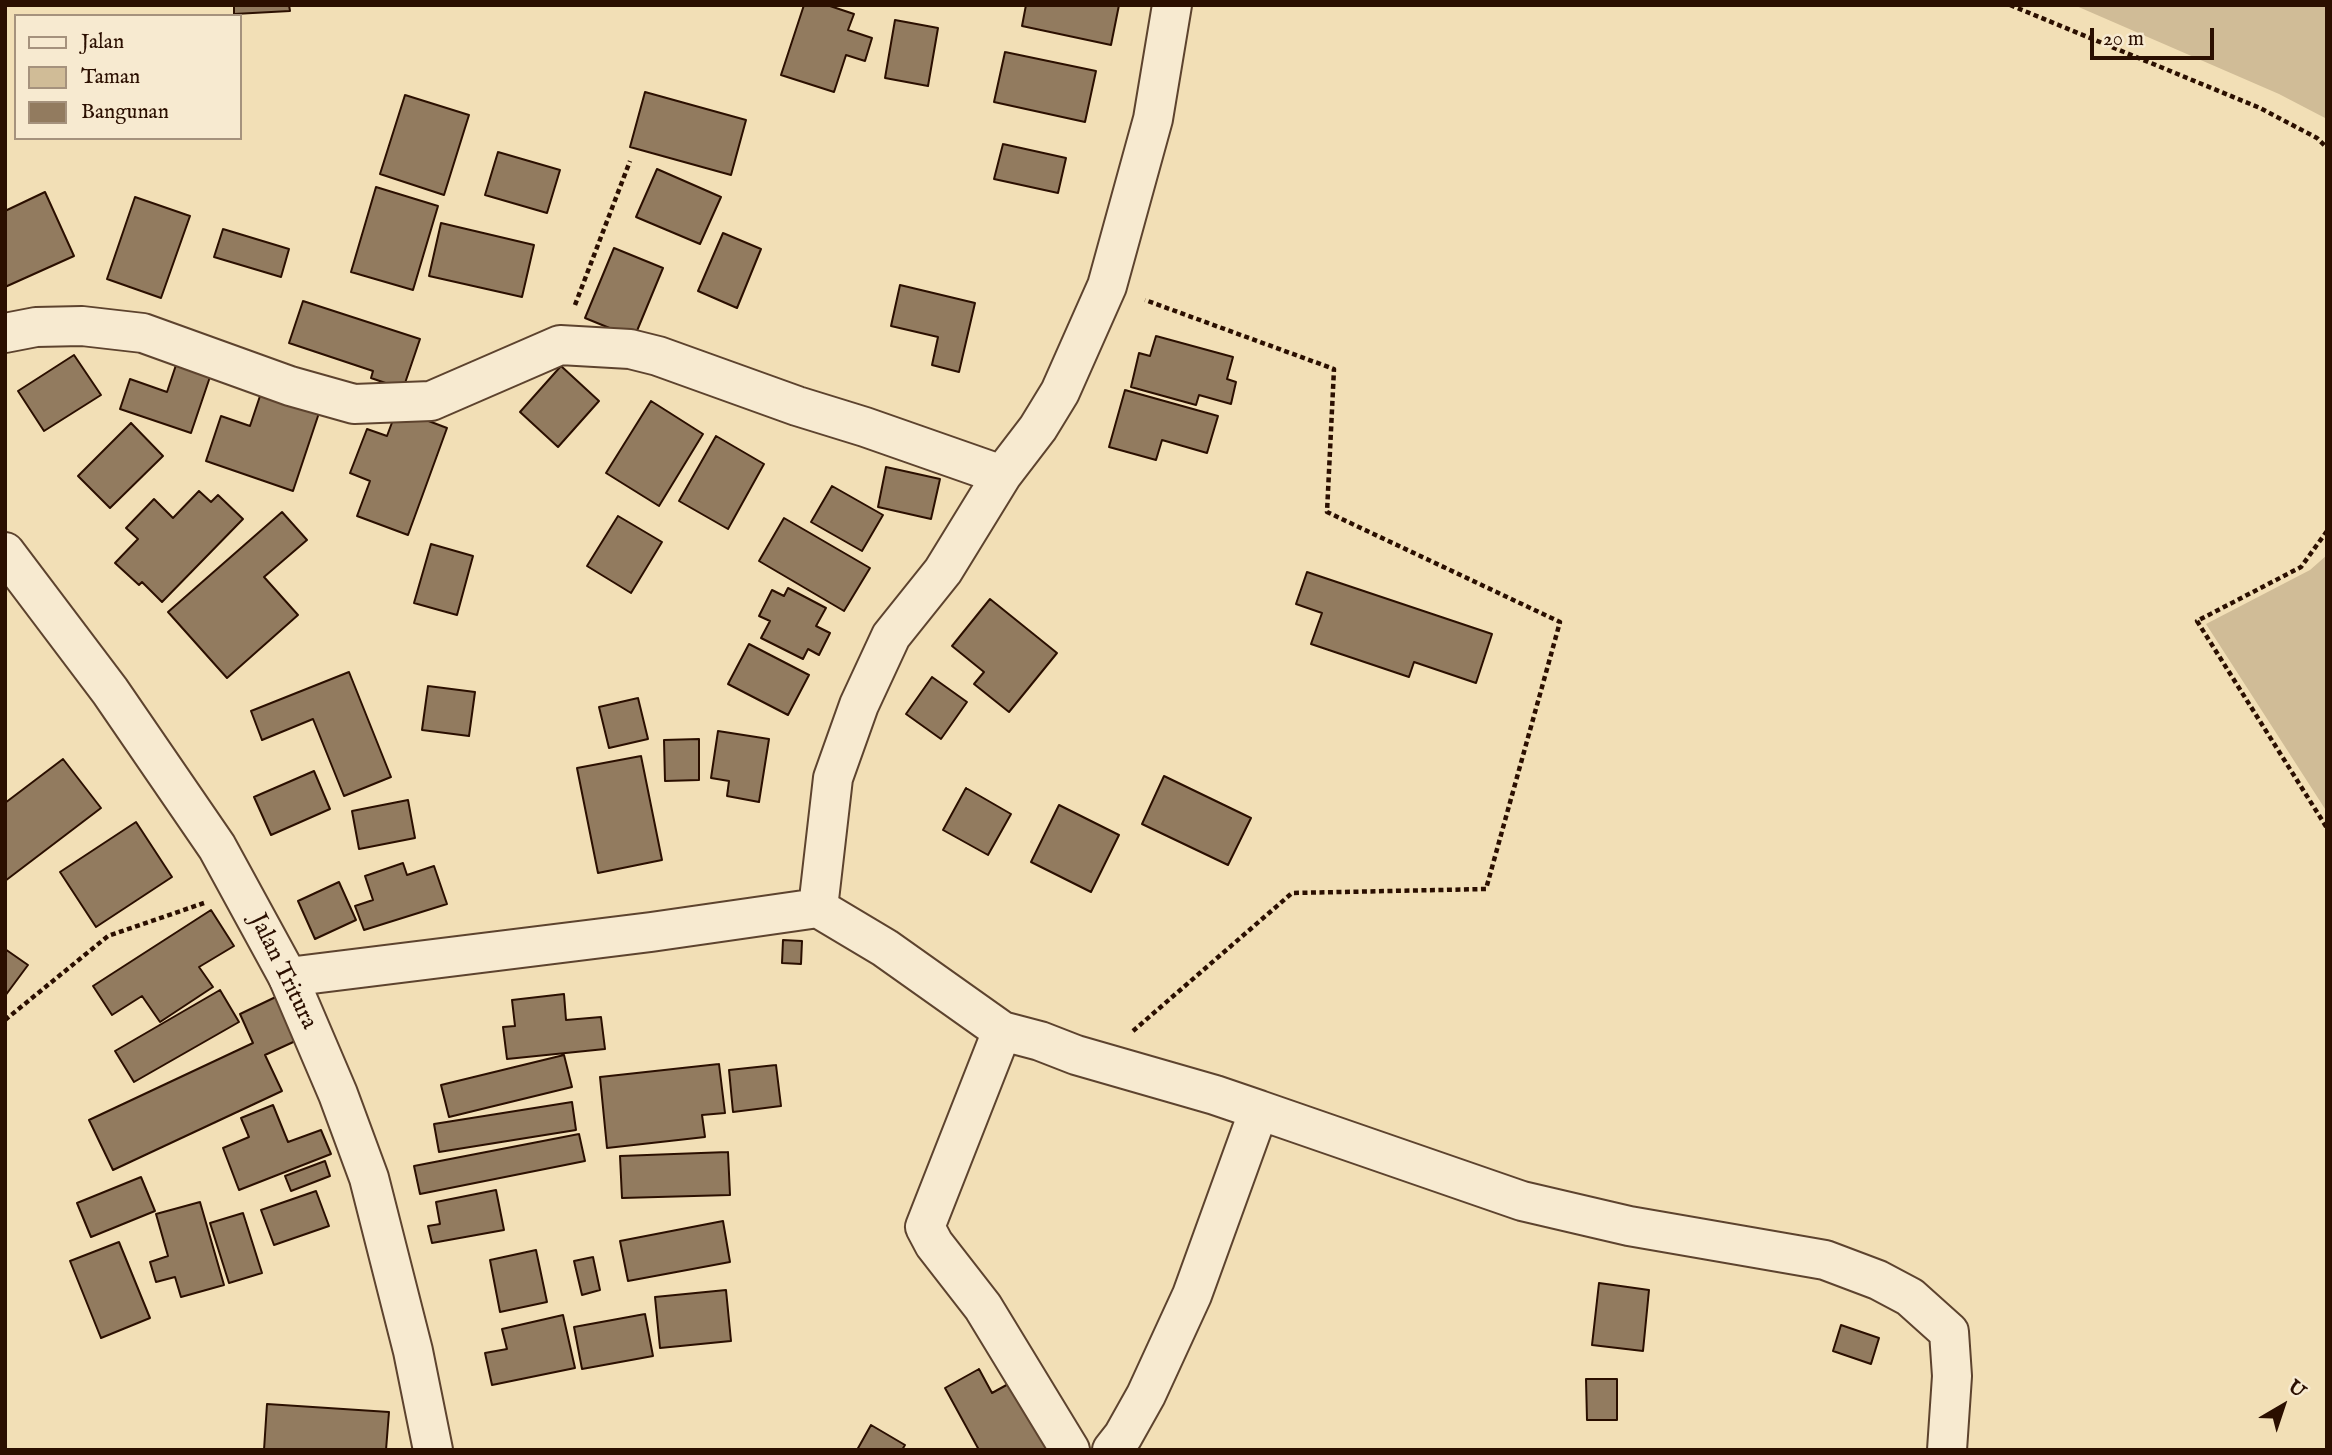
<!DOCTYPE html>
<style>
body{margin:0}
#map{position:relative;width:2332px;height:1455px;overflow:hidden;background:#f2dfb6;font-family:"IM FELL English",serif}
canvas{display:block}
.frame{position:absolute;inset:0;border:7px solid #2b0f00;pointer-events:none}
.legend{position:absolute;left:14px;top:14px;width:228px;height:126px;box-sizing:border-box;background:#f7ead0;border:2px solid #a5927d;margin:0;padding:9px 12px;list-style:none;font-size:21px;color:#2b0f00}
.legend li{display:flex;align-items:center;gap:14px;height:35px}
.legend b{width:35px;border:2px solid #a5927d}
.north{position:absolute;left:2248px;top:1371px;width:70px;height:70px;-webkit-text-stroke:5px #f7ead0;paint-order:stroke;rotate:39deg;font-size:19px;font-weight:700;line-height:28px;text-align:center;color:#2b0f00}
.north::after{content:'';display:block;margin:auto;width:24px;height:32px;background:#2b0f00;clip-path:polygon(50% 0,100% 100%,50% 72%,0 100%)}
.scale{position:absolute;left:2090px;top:28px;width:124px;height:32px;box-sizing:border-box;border:4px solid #2b0f00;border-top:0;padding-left:9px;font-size:21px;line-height:24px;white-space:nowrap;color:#2b0f00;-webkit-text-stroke:5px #f7ead0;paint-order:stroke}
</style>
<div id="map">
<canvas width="2332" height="1455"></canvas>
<div class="frame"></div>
<ul class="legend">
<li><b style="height:9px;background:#f7ead0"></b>Jalan</li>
<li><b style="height:19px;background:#d0bc97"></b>Taman</li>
<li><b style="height:19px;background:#927b5f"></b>Bangunan</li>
</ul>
<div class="north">U</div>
<div class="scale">20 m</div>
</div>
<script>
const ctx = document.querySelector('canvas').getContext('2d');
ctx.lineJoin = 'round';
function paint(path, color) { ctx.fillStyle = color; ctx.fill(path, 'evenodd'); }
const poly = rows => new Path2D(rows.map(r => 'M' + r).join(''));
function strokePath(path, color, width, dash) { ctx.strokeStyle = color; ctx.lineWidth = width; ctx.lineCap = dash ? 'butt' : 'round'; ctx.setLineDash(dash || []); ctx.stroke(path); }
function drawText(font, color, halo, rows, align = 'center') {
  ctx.font = font + ' "IM FELL English",serif'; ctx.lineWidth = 5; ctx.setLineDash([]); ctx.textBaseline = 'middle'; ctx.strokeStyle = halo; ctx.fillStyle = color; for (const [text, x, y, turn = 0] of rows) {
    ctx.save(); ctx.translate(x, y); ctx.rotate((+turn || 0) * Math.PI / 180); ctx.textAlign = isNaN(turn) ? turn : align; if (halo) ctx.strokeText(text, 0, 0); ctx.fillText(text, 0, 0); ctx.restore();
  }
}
const green = poly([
 [2074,5,2327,5,2327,119,2279,94],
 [2327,555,2327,812,2206,624,2310,570]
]);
const building = poly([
 [234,5,289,5,290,11,234,14,234,5],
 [804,5,827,5,854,14,848,30,872,38,865,61,846,55,834,92,781,75,804,5],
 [1026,5,1119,5,1111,45,1022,26,1026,5],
 [895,20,938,28,928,86,885,78,895,20],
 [1005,52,1096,71,1085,122,994,102,1005,52],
 [645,92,746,120,731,175,630,147,645,92],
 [405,95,469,115,444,195,380,174,405,95],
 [1003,144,1066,158,1058,193,994,179,1003,144],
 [498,152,560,170,547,213,485,195,498,152],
 [657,169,721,197,700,244,636,217,657,169],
 [376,187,438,206,413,290,351,272,376,187],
 [45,192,74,256,5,287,5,211,45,192],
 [135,197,190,216,161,298,107,279,135,197],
 [441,223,534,245,522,297,429,276,441,223],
 [223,229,289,249,281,277,214,257,223,229],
 [723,233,761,249,737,308,698,291,723,233],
 [614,248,663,268,634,338,585,318,614,248],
 [900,285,975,303,959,372,932,365,938,337,891,326,900,285],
 [303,301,420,339,403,389,371,378,373,371,289,343,303,301],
 [1156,336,1233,357,1227,379,1236,382,1231,404,1199,395,1196,405,1131,387,1139,353,1150,356,1156,336],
 [74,355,101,395,44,431,18,391,74,355],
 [179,356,213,368,191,433,120,409,130,379,167,392,179,356],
 [561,366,599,401,558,447,520,412,561,366],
 [262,390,320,410,293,491,206,461,221,416,250,426,262,390],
 [1125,390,1218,416,1207,453,1162,440,1156,460,1109,447,1125,390],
 [651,401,703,434,659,506,606,473,651,401],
 [397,409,447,428,408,535,357,516,370,481,350,473,367,429,387,436,397,409],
 [131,423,163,456,110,508,78,476,131,423],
 [716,436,764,464,728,529,679,501,716,436],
 [886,467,940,479,931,519,878,507,886,467],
 [832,486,883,515,862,551,811,522,832,486],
 [199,491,211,502,218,495,243,519,162,602,142,582,139,585,115,563,138,539,126,528,154,499,173,518,199,491],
 [282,512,307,540,264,577,298,615,227,678,168,612,282,512],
 [618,516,662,542,631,593,587,566,618,516],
 [784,518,870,568,844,611,759,561,784,518],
 [431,544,473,556,457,615,414,603,431,544],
 [1307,572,1492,634,1476,683,1414,662,1409,677,1311,644,1322,613,1296,604,1307,572],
 [788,588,826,608,816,626,830,633,819,655,808,649,803,659,761,638,770,621,759,616,772,590,784,596,788,588],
 [990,599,1057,653,1009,712,974,684,984,672,952,646,990,599],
 [749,644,809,675,788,715,728,684,749,644],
 [349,672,391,777,344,796,313,719,262,740,251,711,349,672],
 [932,677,967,702,941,739,906,714,932,677],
 [428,686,475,692,469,736,422,730,428,686],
 [638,698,648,739,609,748,599,707,638,698],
 [718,731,769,739,759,802,727,796,729,781,711,778,718,731],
 [699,739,699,780,665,781,664,740,699,739],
 [641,756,662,860,598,873,577,768,641,756],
 [63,759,101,808,5,881,5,803,63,759],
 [314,771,330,809,271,835,254,797,314,771],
 [1164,776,1251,818,1228,865,1142,824,1164,776],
 [966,788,1011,814,988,855,943,830,966,788],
 [408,800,415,838,359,849,352,811,408,800],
 [1059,805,1119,835,1091,892,1031,862,1059,805],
 [136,822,172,877,96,927,60,872,136,822],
 [403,863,407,875,434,866,447,904,364,930,355,906,373,900,365,876,403,863],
 [339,882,356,920,315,939,298,901,339,882],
 [211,910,234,946,199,967,213,987,160,1022,142,996,112,1015,93,986,211,910],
 [783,940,802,941,801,964,782,963,783,940],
 [5,949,28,965,5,996,5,949],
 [220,990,239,1022,134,1082,115,1051,220,990],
 [282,994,302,1038,265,1055,282,1091,113,1170,89,1120,253,1043,240,1014,282,994],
 [564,994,566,1020,601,1017,605,1049,507,1059,503,1027,515,1026,512,1000,564,994],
 [564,1055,572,1087,449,1117,441,1085,564,1055],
 [719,1064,725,1113,702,1115,705,1137,607,1148,600,1077,719,1064],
 [776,1065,781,1106,733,1112,729,1070,776,1065],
 [572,1102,576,1130,439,1152,434,1124,572,1102],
 [273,1105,288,1142,321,1130,331,1154,239,1190,223,1148,249,1137,241,1118,273,1105],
 [579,1134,585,1161,420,1194,414,1166,579,1134],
 [728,1152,730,1195,622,1198,620,1156,728,1152],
 [325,1161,330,1176,291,1191,285,1176,325,1161],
 [141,1177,155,1211,91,1237,77,1203,141,1177],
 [496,1190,504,1230,432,1243,428,1226,440,1224,436,1202,496,1190],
 [316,1191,329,1226,274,1245,261,1210,316,1191],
 [200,1202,224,1285,181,1297,175,1277,156,1282,150,1262,168,1256,156,1214,200,1202],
 [243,1213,262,1273,229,1283,210,1223,243,1213],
 [723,1221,730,1262,628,1281,620,1241,723,1221],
 [119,1242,150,1318,101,1338,70,1261,119,1242],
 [536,1250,547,1302,500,1312,490,1260,536,1250],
 [593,1257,600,1290,582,1295,574,1261,593,1257],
 [1599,1283,1649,1290,1643,1351,1592,1345,1599,1283],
 [726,1290,731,1341,660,1348,655,1297,726,1290],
 [645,1314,653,1356,582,1369,574,1327,645,1314],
 [563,1315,575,1368,492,1385,485,1353,507,1349,502,1329,563,1315],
 [1841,1325,1879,1338,1871,1364,1833,1351,1841,1325],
 [979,1369,992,1393,1021,1377,1061,1450,979,1450,945,1388,979,1369],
 [1586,1379,1617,1379,1617,1420,1587,1420,1586,1379],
 [267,1404,389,1412,386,1450,264,1450,267,1404],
 [871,1425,905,1445,902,1450,857,1450,871,1425]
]);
const path = poly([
 [2010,5,2260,108,2317,138,2327,148],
 [575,305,630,161],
 [2327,531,2301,567,2197,621,2327,828],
 [5,1020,108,936,204,903],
 [1133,1031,1292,893,1486,889,1560,622,1327,512,1334,369,1145,300]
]);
const minor = poly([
 [5,333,36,327,82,326,143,333,290,386,354,404,431,401,560,345,630,349,658,356,797,406,865,427,1002,475],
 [818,908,833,778,859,705,891,636,943,571,1002,475,1038,428,1060,392,1107,286,1153,119,1172,5],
 [288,977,651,932,818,908,885,948,1002,1031,1040,1041,1076,1055,1215,1095,1259,1110,1192,1295,1146,1395,1123,1436,1112,1450],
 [1002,1031,925,1227,934,1244,983,1307,1070,1450],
 [1259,1110,1522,1201,1629,1226,1825,1260,1878,1280,1910,1297,1949,1332,1952,1376,1947,1450]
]);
const tertiary = poly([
 [5,552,110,691,217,847,288,977,338,1094,369,1178,413,1351,433,1450]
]);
const streetNames = [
 ["Jalan Tritura",282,972,64]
];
paint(green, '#d0bc97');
paint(building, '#927b5f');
strokePath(building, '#2b0f00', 2);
strokePath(minor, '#5d432e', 42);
strokePath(tertiary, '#5d432e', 42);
strokePath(path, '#2b0f00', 4.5, [5, 3.5]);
strokePath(minor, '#f7ead0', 38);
strokePath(tertiary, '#f7ead0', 38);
drawText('24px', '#2b0f00', '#f7ead0', streetNames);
</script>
